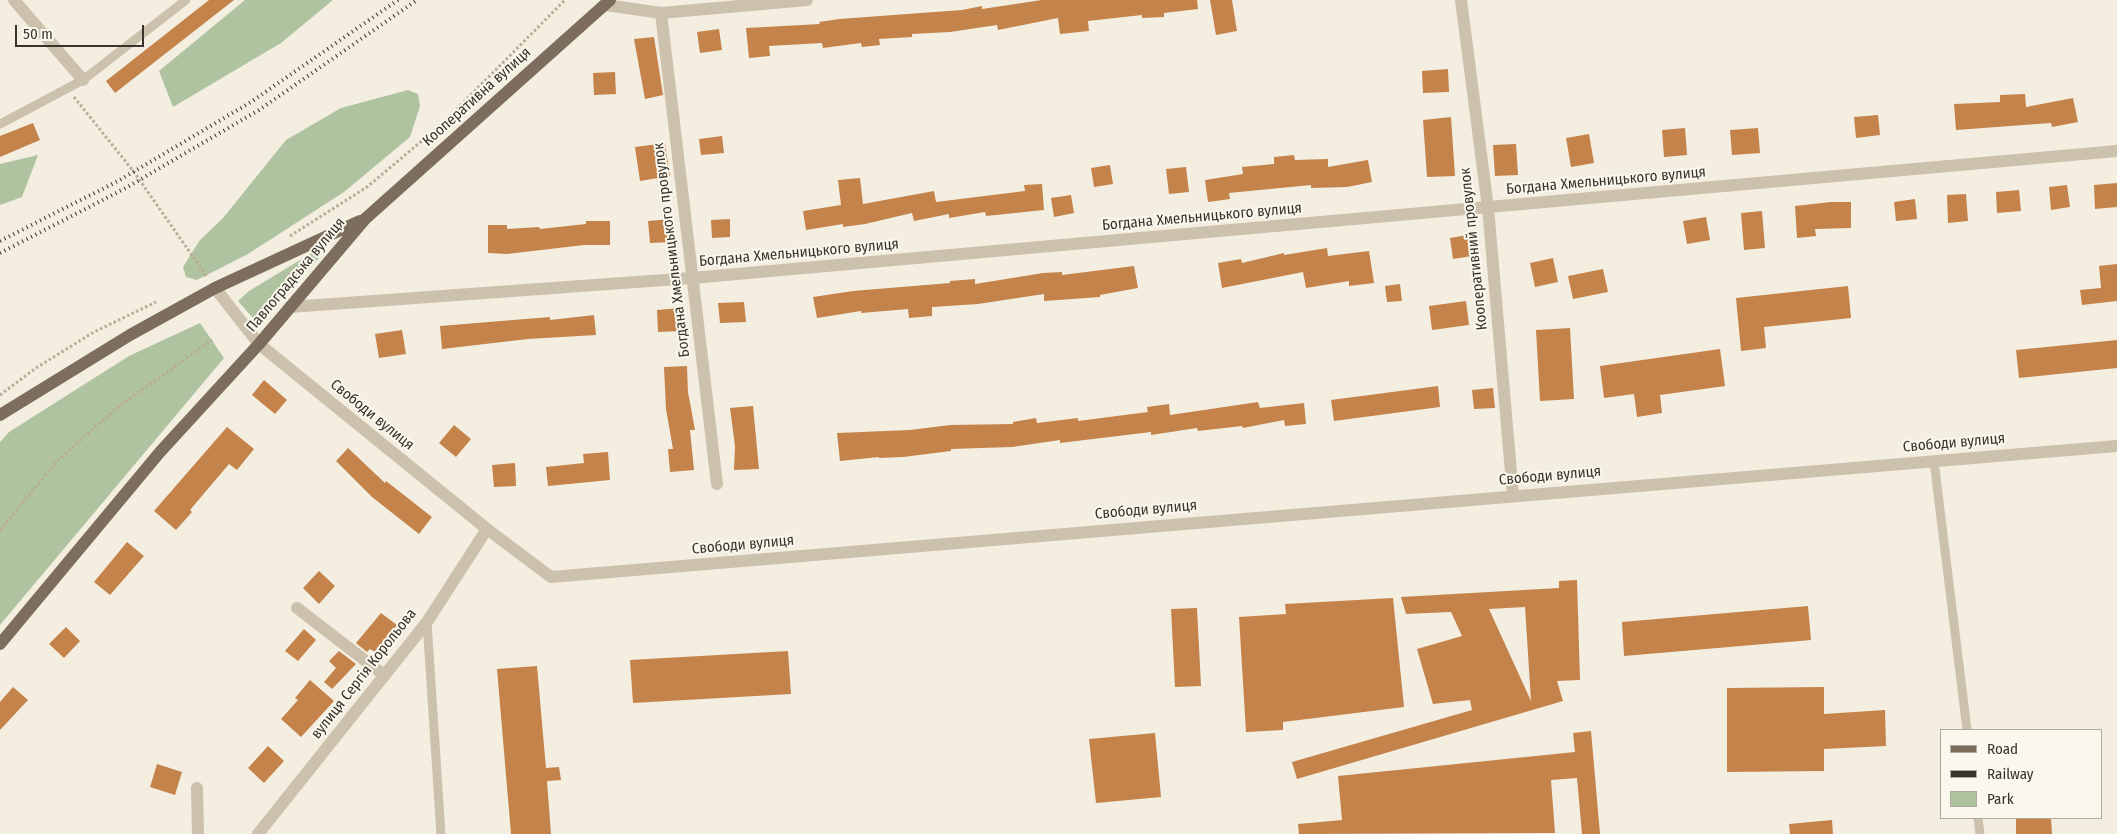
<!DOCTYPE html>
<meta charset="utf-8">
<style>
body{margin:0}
#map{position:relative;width:2117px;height:834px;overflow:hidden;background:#f3eee0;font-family:"Fira Sans Condensed",sans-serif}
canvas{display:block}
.legend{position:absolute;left:1940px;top:729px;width:162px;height:90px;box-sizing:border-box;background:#faf7ed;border:1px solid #ada99f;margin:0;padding:6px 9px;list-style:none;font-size:15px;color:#3a332b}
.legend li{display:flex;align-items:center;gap:10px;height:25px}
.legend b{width:25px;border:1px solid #ada99f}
.scale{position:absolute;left:15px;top:25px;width:129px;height:22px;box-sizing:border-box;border:2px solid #3a332b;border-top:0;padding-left:6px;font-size:15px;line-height:18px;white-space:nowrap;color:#3a332b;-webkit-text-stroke:4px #faf7ed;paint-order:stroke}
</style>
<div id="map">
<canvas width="2117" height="834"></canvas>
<ul class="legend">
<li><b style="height:6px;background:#7c6d5c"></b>Road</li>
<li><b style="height:6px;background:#3a332b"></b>Railway</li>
<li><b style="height:14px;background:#b0c3a0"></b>Park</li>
</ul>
<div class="scale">50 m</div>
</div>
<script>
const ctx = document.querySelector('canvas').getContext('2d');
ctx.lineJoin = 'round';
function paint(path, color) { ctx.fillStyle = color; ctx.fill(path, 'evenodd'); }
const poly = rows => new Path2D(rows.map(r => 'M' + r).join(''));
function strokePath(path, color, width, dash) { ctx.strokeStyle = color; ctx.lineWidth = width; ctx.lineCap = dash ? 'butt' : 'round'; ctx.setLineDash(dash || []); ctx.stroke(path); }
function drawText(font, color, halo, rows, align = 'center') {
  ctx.font = font + ' "Fira Sans Condensed",sans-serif'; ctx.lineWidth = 4; ctx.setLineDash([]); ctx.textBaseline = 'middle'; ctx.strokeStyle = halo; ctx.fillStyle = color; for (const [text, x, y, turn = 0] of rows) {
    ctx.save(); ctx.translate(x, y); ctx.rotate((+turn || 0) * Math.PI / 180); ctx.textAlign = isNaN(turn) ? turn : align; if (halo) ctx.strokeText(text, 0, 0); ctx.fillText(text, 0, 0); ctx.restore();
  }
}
const green = poly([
 [245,0,333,0,281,43,173,107,159,71],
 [408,90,418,94,420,106,410,137,344,192,248,254,197,280,186,277,183,267,200,240,223,218,286,140,341,108],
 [38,155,22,197,0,205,0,164],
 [315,251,319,258,258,324,238,301,249,291],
 [200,323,224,358,0,625,0,442,9,432,129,356]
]);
const building = poly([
 [209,0,234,0,115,93,106,81],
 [1042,0,1197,0,1198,9,1164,13,1164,17,1142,18,1142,15,1088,21,1089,31,1060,34,1058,18,998,30,997,25,950,32,912,34,912,37,879,39,880,45,862,47,861,43,823,48,822,43,769,46,770,56,749,58,746,28,820,24,819,22,839,19,962,10,982,6,982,9],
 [1210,0,1232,0,1237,31,1216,35],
 [719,29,722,50,700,53,697,32],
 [654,37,663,95,645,99,634,39],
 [1448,69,1449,92,1423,93,1422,71],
 [615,72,616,94,594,95,593,73],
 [2025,94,2026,107,2073,98,2078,122,2052,127,2051,123,1956,130,1954,104,2000,102,2000,95],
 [1878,115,1880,135,1856,138,1854,117],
 [1451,117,1455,176,1427,177,1423,120],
 [33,123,40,140,0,157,0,136],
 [1685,128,1687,155,1664,157,1662,130],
 [1758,128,1760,153,1732,155,1730,130],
 [1589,134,1594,163,1571,167,1566,138],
 [722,136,724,153,701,155,699,139],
 [665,143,670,176,640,181,635,147],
 [1516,144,1518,175,1495,176,1493,145],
 [1294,155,1295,160,1328,159,1328,167,1368,160,1372,182,1347,187,1311,188,1311,185,1229,193,1230,199,1208,202,1205,180,1243,174,1242,167,1274,164,1274,157],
 [1110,165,1113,184,1094,187,1091,168],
 [1186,167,1189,192,1169,194,1166,169],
 [860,178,863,204,934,191,936,202,1025,191,1024,185,1042,184,1044,210,986,216,985,212,949,218,949,214,914,221,912,213,865,224,843,227,843,224,806,230,803,211,841,205,838,180],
 [2117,183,2117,207,2095,209,2094,185],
 [2067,185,2070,207,2051,210,2049,187],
 [2019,190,2021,211,1997,213,1996,192],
 [1966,194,1968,221,1948,223,1947,195],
 [1071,195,1074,213,1054,217,1051,198],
 [1915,199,1917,219,1896,221,1894,202],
 [1831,202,1851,202,1851,228,1815,229,1816,236,1797,238,1795,206],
 [1762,211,1765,248,1744,250,1741,213],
 [1706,217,1710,240,1687,244,1683,221],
 [672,219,674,242,650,243,648,221],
 [730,219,730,237,712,238,711,220],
 [586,221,610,221,610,245,584,245,507,254,488,253,488,225,507,225,507,229,539,227,540,229,586,224],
 [1468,235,1472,256,1453,259,1450,238],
 [1327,248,1328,256,1369,251,1374,283,1349,286,1349,281,1306,288,1303,272,1222,288,1218,263,1241,259,1242,263,1284,253,1284,255],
 [1553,258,1558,282,1535,287,1530,263],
 [2117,264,2117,301,2082,305,2080,290,2101,288,2099,266],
 [1134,266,1138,288,1100,295,1100,297,1044,301,1044,294,978,304,932,307,932,316,909,318,908,309,861,313,861,311,817,318,813,297,853,291,950,283,950,281,975,279,975,284,1043,273,1062,272,1062,275],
 [1603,269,1608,292,1573,299,1568,276],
 [1400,284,1402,301,1387,302,1385,286],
 [1848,286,1851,318,1764,327,1766,348,1741,351,1736,298],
 [1466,301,1469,325,1432,330,1429,306],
 [744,302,746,322,720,323,718,303],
 [680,308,681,331,658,332,657,310],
 [594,315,596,335,528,339,442,349,440,326,550,317,550,320],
 [1570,328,1574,399,1540,401,1536,330],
 [402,330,406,354,379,358,375,334],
 [2117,340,2117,368,2019,378,2016,350],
 [1720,349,1725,386,1660,395,1662,413,1637,417,1634,394,1604,398,1600,366],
 [687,366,688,392,695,430,690,430,694,470,670,472,668,449,673,449,666,409,664,367],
 [264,380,287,400,275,414,252,395],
 [1438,386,1440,407,1334,421,1331,400],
 [1493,388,1495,408,1474,409,1472,390],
 [1258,402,1260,408,1304,403,1306,424,1285,426,1284,420,1243,428,1242,426,1198,431,1197,428,1151,435,1151,432,1060,443,1060,440,1012,447,951,449,951,451,903,457,879,458,879,457,840,461,837,433,910,430,950,425,1013,424,1013,422,1036,418,1037,423,1078,418,1078,421,1148,412,1147,407,1169,404,1170,415],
 [753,406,759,469,734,470,735,446,730,408],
 [454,425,471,439,456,457,439,443],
 [227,427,254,449,237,470,229,464,190,510,192,512,176,530,154,511],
 [348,448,385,483,386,481,432,517,419,534,372,497,336,461],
 [608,452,610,480,548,486,546,467,584,463,583,454],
 [515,463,516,486,494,487,492,465],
 [127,542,144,556,110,595,94,582],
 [319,571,335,586,319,604,303,588],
 [1577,580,1580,680,1557,681,1563,701,1297,779,1292,762,1472,710,1470,700,1433,704,1417,649,1462,636,1451,612,1406,614,1401,597,1559,588,1559,581],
 [1525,607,1531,701,1489,609],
 [1393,598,1404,707,1283,722,1283,730,1246,732,1239,617,1286,614,1285,604],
 [1808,606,1811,640,1624,656,1622,622],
 [1197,608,1201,686,1175,687,1171,609],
 [381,613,397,625,375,652,370,649,367,652,356,643],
 [66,627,80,641,64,658,49,644],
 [304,629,316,640,298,661,285,651],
 [339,651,356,664,332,689,324,682,336,668,329,661],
 [788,651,791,694,633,703,630,660],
 [537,666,546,768,559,767,561,780,547,781,551,834,511,834,497,669],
 [310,680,334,701,301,737,281,719,298,700,295,698],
 [13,687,28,700,0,730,0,702],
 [1824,687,1824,714,1885,710,1886,746,1824,749,1824,771,1727,772,1727,688],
 [1591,731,1600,834,1582,834,1577,778,1551,780,1555,833,1299,834,1298,824,1342,820,1338,776,1575,752,1573,733],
 [1155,733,1161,797,1096,803,1089,739],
 [268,746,284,761,264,783,248,768],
 [157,764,182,772,175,795,150,787],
 [2016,818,2051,818,2052,834,2016,834],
 [1832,820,1833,834,1790,834,1789,824]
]);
const path = poly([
 [74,97,134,172,207,277],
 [290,236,367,187,442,124,565,0],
 [0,395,36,368,94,332,156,302],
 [0,530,59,459,117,408,212,340]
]);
const service = poly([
 [0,124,83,80,186,0],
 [1934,461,1967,730],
 [427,622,441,834],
 [1978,818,1980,834]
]);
const minor = poly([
 [14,0,83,80],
 [1461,0,1488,208,1513,495],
 [606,5,661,13,807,0],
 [661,13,717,484],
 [215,288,259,344,487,529,551,577,2117,446],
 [290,307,692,278,2117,151],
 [297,608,384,675],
 [197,788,198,834],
 [258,834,427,622,487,529]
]);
const primary = poly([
 [0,415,130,335,215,288,360,221],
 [0,644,160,452,259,344,365,219,610,0]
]);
const rail = poly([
 [0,241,118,181,251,102,398,0],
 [0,253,124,189,259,110,417,0]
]);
const streetNames = [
 ["Кооперативна вулиця",477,97,-42],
 ["Богдана Хмельницького вулиця",1606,181,-5],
 ["Богдана Хмельницького вулиця",1202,217,-5],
 ["Кооперативний провулок",1474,249,-96],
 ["Богдана Хмельницького провулок",672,250,-97],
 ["Богдана Хмельницького вулиця",799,253,-5],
 ["Павлоградська вулиця",296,275,-50],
 ["Свободи вулиця",372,415,39],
 ["Свободи вулиця",1954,443,-5],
 ["Свободи вулиця",1550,476,-5],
 ["Свободи вулиця",1146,510,-5],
 ["Свободи вулиця",743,545,-5],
 ["вулиця Сергія Корольова",364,674,-52]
];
paint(green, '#b0c3a0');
paint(building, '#c5834c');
strokePath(path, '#b8ac96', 3, [2.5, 2.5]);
strokePath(service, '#ccc1ac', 9);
strokePath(minor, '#ccc1ac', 12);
strokePath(primary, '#7c6d5c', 12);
strokePath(rail, '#3a332b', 4, [1, 4]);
drawText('15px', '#3a332b', '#faf7ed', streetNames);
</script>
